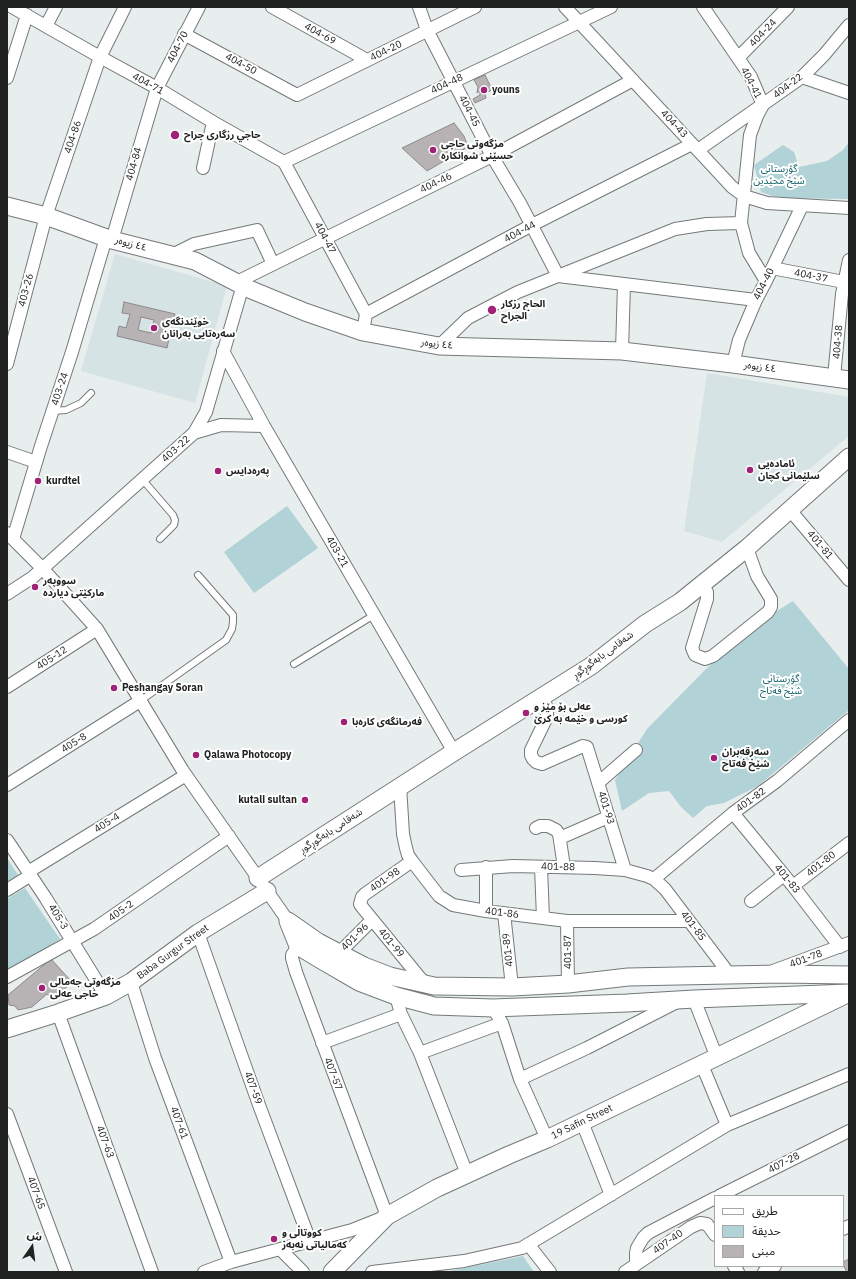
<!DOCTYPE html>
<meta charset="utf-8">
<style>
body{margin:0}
#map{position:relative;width:856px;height:1279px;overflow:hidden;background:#e8eded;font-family:"IBM Plex Sans","Noto Sans Arabic",sans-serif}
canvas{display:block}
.frame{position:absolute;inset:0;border:8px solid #202222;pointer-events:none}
.legend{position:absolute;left:714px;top:1195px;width:130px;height:72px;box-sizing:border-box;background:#fff;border:1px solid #a6a7a7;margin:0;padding:5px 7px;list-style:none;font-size:12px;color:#202222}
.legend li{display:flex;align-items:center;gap:8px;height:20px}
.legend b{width:20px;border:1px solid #a6a7a7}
.north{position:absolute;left:12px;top:1227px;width:40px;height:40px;-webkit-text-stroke:3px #fff;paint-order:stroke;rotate:14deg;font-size:11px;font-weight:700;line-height:16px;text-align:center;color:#202222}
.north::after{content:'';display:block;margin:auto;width:14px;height:18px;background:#202222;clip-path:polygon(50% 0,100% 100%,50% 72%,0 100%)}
</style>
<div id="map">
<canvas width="856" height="1279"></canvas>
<div class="frame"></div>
<ul class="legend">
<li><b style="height:5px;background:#fff"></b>طريق</li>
<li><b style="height:11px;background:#b1d2d6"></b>حديقة</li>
<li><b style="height:11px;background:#b7b3b5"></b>مبنى</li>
</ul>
<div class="north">ش</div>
</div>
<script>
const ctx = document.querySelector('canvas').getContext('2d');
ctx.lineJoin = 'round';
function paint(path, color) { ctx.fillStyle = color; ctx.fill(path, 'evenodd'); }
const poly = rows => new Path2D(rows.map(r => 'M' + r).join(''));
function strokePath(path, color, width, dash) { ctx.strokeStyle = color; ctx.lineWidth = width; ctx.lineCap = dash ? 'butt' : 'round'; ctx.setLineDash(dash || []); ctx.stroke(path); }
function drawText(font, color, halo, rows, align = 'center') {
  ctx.font = font + ' "IBM Plex Sans","Noto Sans Arabic",sans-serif'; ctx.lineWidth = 4; ctx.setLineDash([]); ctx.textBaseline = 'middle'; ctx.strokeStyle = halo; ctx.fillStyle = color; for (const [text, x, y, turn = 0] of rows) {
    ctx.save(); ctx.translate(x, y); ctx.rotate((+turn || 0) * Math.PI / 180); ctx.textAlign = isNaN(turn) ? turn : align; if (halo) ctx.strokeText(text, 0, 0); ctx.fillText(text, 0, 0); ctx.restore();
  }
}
const built = poly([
 [115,254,227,286,195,403,81,371],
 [707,373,849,397,849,436,722,542,684,531]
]);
const green = poly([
 [849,142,849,199,787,198,772,196,761,192,754,165,783,145,794,152,799,167,827,161,843,150],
 [287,506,318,548,254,593,224,552],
 [793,601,849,669,849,710,758,786,724,803,707,806,693,818,681,807,669,791,649,793,622,811,615,780,647,729,703,672,748,629],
 [7,858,18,875,7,882],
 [25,888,60,939,9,972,7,968,7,899],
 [523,1256,534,1272,445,1272]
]);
const building = poly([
 [485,75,492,89,489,92,488,91,485,94,486,98,475,103,473,99,480,95,480,91,477,93,478,87,474,80,485,75],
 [454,123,464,136,468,147,427,171,402,148,454,123],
 [124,302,175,314,173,324,166,322,162,337,169,339,167,348,117,336,119,326,126,328,130,314,122,313,124,302],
 [141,317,154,320,151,333,138,330,141,317],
 [51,959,72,982,53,1000,47,994,32,1007,18,1010,15,1006,9,1005,8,995,51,959],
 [849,1259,849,1272,847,1272,843,1265,843,1262,849,1259]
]);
const lane = poly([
 [53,411,66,410,81,403,91,393],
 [142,479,173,515,175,520,174,525,160,539],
 [294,664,374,615],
 [140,701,226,640,232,629,233,622,233,615,198,575]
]);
const street = poly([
 [12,7,100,57,157,88,213,122,284,162],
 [272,7,367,60],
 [419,7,427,30,492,156,520,203,558,276,756,300],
 [565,7,732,187,744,196,767,203,849,208],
 [703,7,751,77,763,105,757,116,750,135,741,223,749,253,766,281],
 [46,26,56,7],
 [184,34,297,95,475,7],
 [738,58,788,7],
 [802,77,849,93],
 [7,78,27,15],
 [698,150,802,77,824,55,849,25],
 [284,162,611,7],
 [284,162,366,314],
 [203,168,213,122],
 [112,240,157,88,199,7],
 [172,255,194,244,257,230,273,264],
 [772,268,849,283],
 [237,282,492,156,633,80],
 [363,332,366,314,532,225,692,144],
 [439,346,468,318,518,292,675,229,707,224,741,223],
 [223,351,264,426,454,752],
 [622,351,624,284],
 [7,364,46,216,100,57,125,7],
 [733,364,739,340,756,300,766,281,802,206],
 [834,377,842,294,849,260],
 [194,433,221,425,264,426],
 [7,452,36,462],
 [790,510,849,580],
 [7,533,42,568,97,629,183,771,288,921],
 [13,539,41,446,72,352,106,238],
 [701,585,707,592,707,599,692,648,695,655,705,659,713,656,768,612,771,607,771,599,757,576,747,548],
 [7,594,33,577,194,433,206,412,243,285],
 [7,687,97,629],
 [539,698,545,704,547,708,547,717,531,750,531,755,533,759,536,762,542,764,583,746,587,747,625,870],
 [598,783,636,750],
 [7,785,140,701],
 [400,786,403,834,406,848,408,855,412,861,439,896,453,905,486,911,567,921,689,921],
 [733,813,793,886,840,947],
 [536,828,540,826,548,826,556,830,559,834,564,867],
 [560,838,608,817],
 [7,840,45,897,106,996],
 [412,861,365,894,362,897,360,904,362,907,425,984],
 [486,867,486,911],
 [541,867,543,918],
 [461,870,513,866,595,868,625,870,647,876,654,879,665,889,730,975],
 [28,872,186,775],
 [654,879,733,813,777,781,849,720],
 [793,886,849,843],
 [7,890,31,875],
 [751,901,784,875],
 [504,913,512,987],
 [567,921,568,984],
 [198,933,259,1105,310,1241],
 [339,953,372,920],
 [773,971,849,943],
 [7,977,94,929,229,836],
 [131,982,155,1058,231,1262],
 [396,996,401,1014,420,1053,467,1174],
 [694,999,717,1058],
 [493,1008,502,1023,520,1079,547,1139],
 [58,1013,152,1272],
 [322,1043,401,1014],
 [420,1053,502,1023],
 [702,1065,727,1125],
 [520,1079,587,1048,679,1001],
 [7,1114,66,1272],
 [582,1122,611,1195],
 [719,1196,849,1131],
 [843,1229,849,1226],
 [528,1244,550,1272],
 [280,1249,303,1272],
 [636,1264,636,1253,637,1248,643,1238,648,1233,715,1198],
 [734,1266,738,1272],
 [204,1272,231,1262,352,1230,387,1216,296,972,292,958,292,955,302,941],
 [372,1272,464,1261,522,1248,727,1125,849,1074],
 [625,1272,691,1227,700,1223,707,1224,715,1235],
 [764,1272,775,1266]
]);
const secondary = poly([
 [7,206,46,216,112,240,195,261,249,289,305,312,363,332,439,346,622,351,733,364,849,380],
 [258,878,454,752,591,666,645,624,680,602,747,548,849,457],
 [288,921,298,946,321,960,359,982,396,996,434,1006,493,1008,627,1003,694,999,849,993],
 [288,921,318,942,364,966,390,976,434,986,512,987,568,984,628,977,779,974,849,975],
 [7,1029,58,1013,106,996,131,982,198,933,267,891],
 [332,1272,387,1216,437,1188,509,1155,547,1139,843,996]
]);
const markers = [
 [484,90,4,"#a02277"],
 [175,135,5,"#a02277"],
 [433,150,4,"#a02277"],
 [492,310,5,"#a02277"],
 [154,328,4,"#a02277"],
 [750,470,4,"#a02277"],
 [218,471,4,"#a02277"],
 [38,481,4,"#a02277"],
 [35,587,4,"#a02277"],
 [114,688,4,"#a02277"],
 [526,713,4,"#a02277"],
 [344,722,4,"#a02277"],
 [196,755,4,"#a02277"],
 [714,758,4,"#a02277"],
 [305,800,4,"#a02277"],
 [42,988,4,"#a02277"],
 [274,1239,4,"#a02277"]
];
const streetNames = [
 ["404-24",763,33,-46],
 ["404-69",320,34,29],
 ["404-70",178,47,-63],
 ["404-20",386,51,-26],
 ["404-50",241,64,28],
 ["404-41",751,83,63],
 ["404-71",148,84,29],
 ["404-48",447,84,-25],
 ["404-22",788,86,-37],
 ["404-45",469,111,63],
 ["404-43",674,124,47],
 ["404-86",73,137,-71],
 ["404-84",134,164,-74],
 ["404-46",436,183,-26],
 ["404-44",520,232,-28],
 ["404-47",325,238,62],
 ["٤٤ زیوەر",131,244,15],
 ["404-37",811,276,11],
 ["404-40",764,284,-63],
 ["403-26",26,290,-75],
 ["404-38",838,342,-85],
 ["٤٤ زیوەر",437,344,6],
 ["٤٤ زیوەر",760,367,7],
 ["403-24",60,389,-72],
 ["403-22",176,449,-42],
 ["401-81",820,545,50],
 ["403-21",337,552,60],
 ["شەقامی بابەگوڕگوڕ",603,655,-36],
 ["405-12",52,658,-33],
 ["405-8",74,743,-32],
 ["401-82",751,800,-36],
 ["401-93",606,808,73],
 ["405-4",107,823,-32],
 ["شەقامی بابەگوڕگوڕ",331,831,-33],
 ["401-80",821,864,-38],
 ["401-88",558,867,1],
 ["401-83",787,879,51],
 ["401-98",385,880,-35],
 ["405-2",121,911,-35],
 ["401-86",502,913,7],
 ["405-3",58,917,58],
 ["401-85",693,926,53],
 ["401-96",355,937,-45],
 ["401-99",391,943,51],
 ["401-89",508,950,-96],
 ["Baba Gurgur Street",173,952,-36],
 ["401-87",568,952,-91],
 ["401-78",806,959,-20],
 ["407-57",333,1074,69],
 ["407-59",253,1088,70],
 ["19 Safin Street",582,1122,-26],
 ["407-61",179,1123,70],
 ["407-63",105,1142,70],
 ["407-28",784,1163,-27],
 ["407-65",36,1193,70],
 ["407-40",668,1242,-35]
];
const poiNames = [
 ["youns",492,90],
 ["حاجي رزگارى جراح",184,135],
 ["مزگەوتی حاجی",441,144],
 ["حسێنی شوانکارە",441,156],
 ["الحاج رزكار",501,304],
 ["الجراح",501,316],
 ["خوێندنگەی",162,322],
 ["سەرەتایی بەرانان",162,334],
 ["ئامادەیی",758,464],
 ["سلێمانی کچان",758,476],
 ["پەرەدایس",226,471],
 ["kurdtel",46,481],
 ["سووپەر",43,581],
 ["مارکێتی دیاردە",43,593],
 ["Peshangay Soran",122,688],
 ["عەلی بۆ مێز و",534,707],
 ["کورسی و خێمە بە کرێ",534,719],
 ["فەرمانگەی کارەبا",352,722],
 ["سەرقەبران",722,752],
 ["شێخ فەتاح",722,764],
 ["Qalawa Photocopy",204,755],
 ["kutali sultan",297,800,"right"],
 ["مزگەوتی جەمالی",50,982],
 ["حاجی عەلی",50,994],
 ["کووتاڵی و",282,1233],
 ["کەمالیاتی نەبەز",282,1245]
];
const parkNames = [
 ["گۆڕستانی",779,169],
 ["شێخ محێدین",779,181],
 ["گۆڕستانی",781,679],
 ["شێخ فەتاح",781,691]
];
paint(built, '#d5e3e5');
paint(green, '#b1d2d6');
paint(building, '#b7b3b5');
strokePath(building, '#8d898b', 1);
strokePath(lane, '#747979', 8);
strokePath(street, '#747979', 14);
strokePath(secondary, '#747979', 19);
strokePath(lane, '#fff', 6);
strokePath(street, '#fff', 12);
strokePath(secondary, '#fff', 17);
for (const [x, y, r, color] of markers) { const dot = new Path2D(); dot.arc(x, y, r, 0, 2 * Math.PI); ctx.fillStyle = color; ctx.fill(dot); strokePath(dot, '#fff', 1.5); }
drawText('10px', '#202222', '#fff', streetNames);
drawText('bold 10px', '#202222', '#fff', poiNames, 'left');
drawText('10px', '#106169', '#fff', parkNames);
</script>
